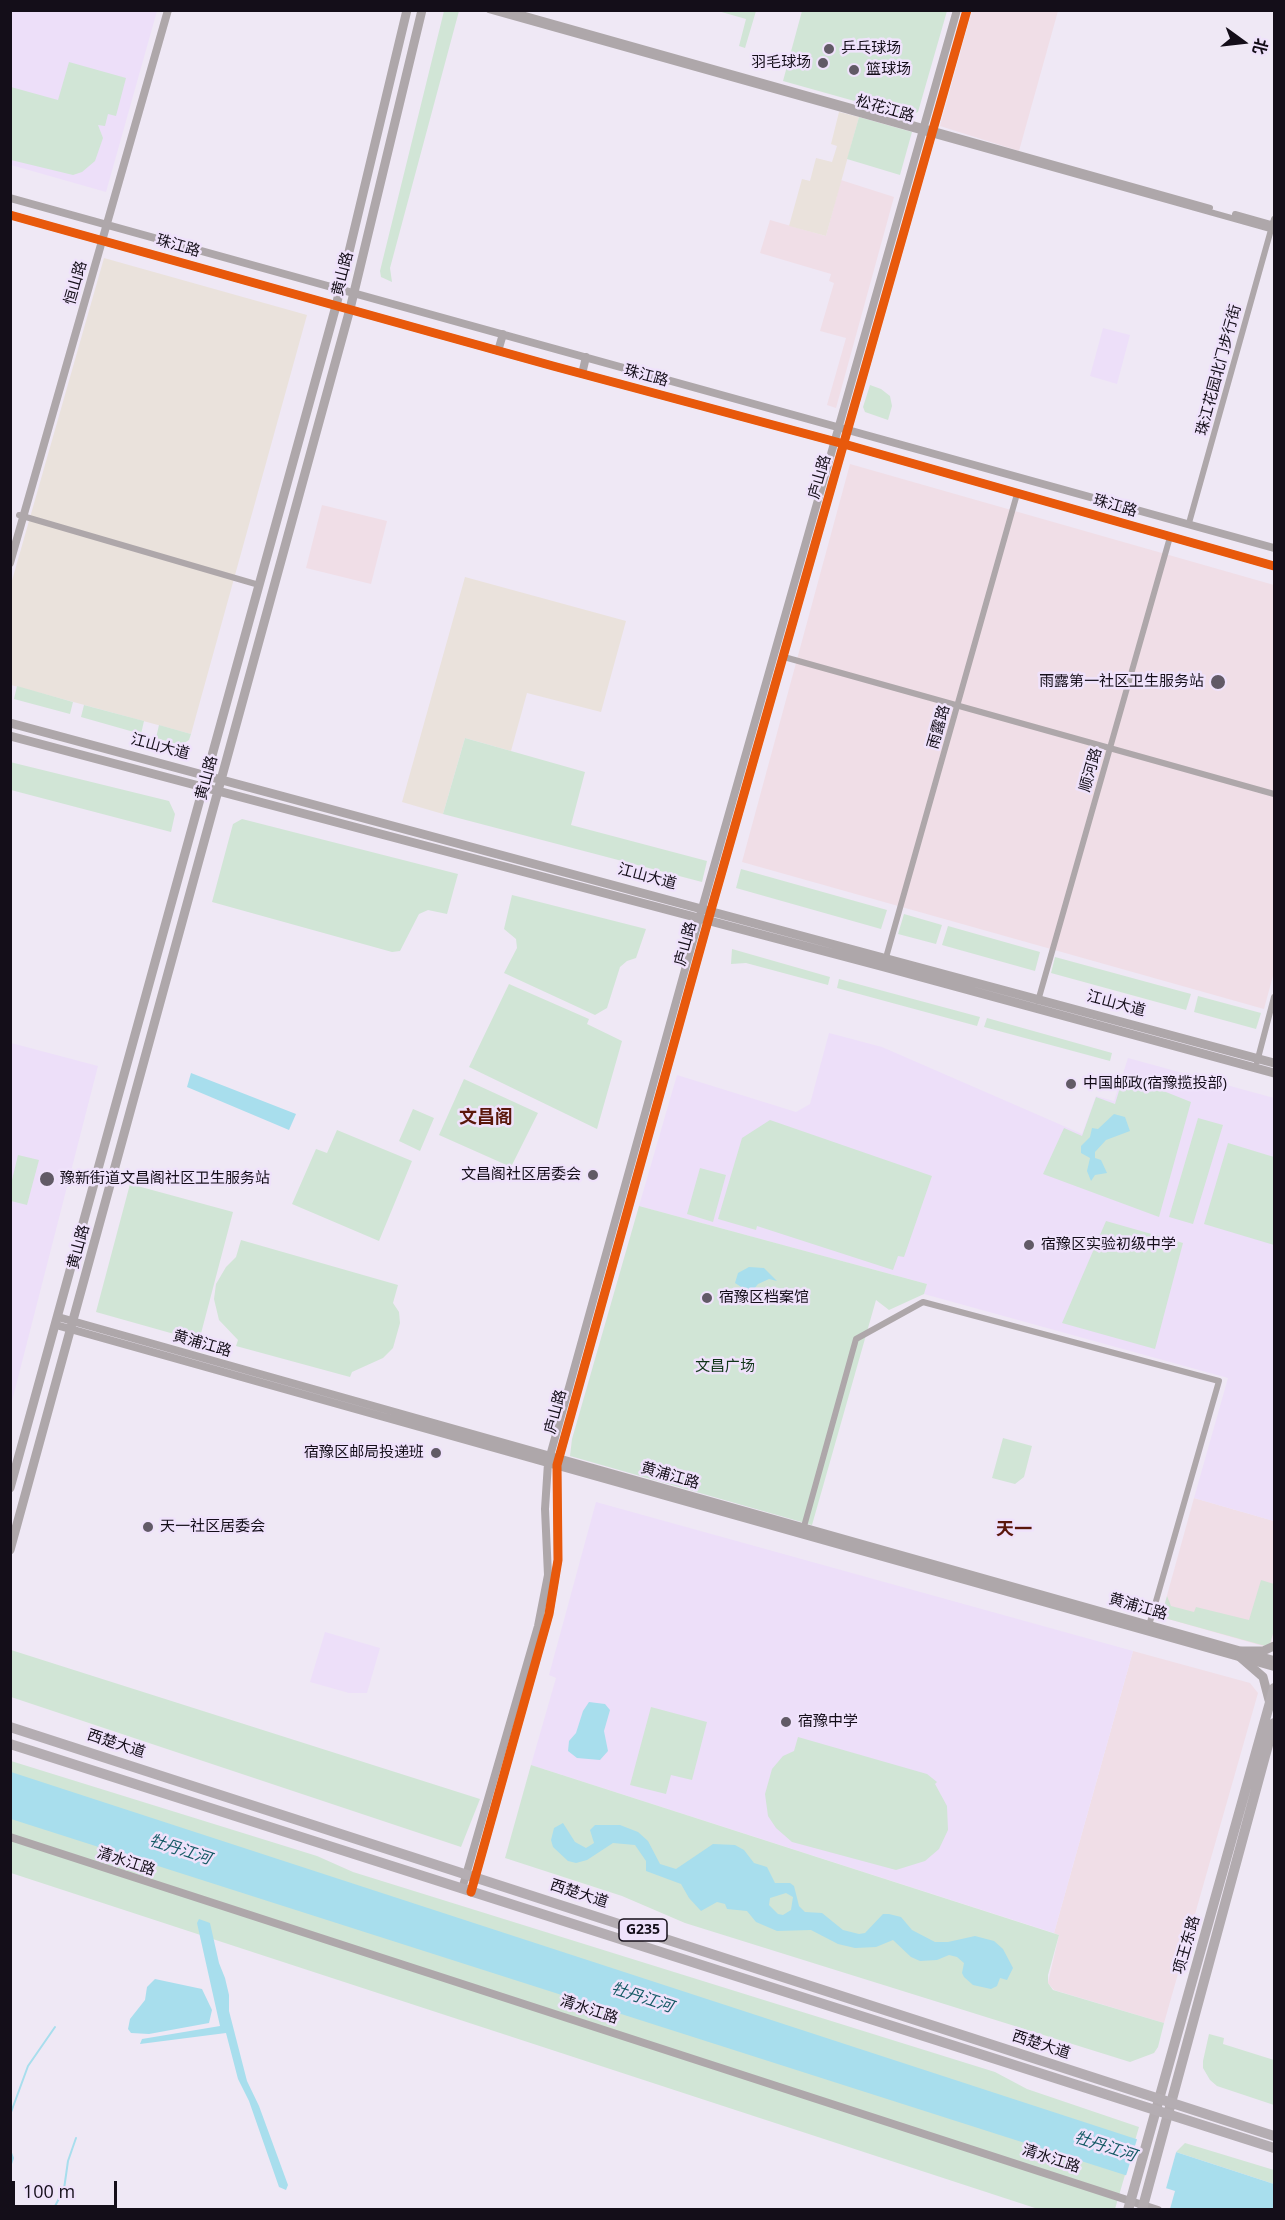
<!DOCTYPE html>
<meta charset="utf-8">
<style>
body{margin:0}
#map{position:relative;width:1285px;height:2220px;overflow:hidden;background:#efe8f5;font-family:"Open Sans","Noto Sans SC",sans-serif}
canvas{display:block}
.frame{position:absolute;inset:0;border:12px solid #140e19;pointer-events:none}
.north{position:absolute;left:1213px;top:12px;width:60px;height:60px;-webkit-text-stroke:4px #efe2fb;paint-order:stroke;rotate:105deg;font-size:16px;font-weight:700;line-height:24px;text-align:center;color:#140e19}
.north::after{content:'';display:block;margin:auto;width:21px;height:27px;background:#140e19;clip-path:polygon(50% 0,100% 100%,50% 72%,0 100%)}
.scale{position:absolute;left:12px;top:2181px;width:105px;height:27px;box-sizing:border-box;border:3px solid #140e19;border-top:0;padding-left:8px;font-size:18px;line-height:21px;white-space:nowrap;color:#140e19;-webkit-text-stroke:4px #efe2fb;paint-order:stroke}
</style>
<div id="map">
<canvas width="1285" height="2220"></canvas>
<div class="frame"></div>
<div class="north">北</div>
<div class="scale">100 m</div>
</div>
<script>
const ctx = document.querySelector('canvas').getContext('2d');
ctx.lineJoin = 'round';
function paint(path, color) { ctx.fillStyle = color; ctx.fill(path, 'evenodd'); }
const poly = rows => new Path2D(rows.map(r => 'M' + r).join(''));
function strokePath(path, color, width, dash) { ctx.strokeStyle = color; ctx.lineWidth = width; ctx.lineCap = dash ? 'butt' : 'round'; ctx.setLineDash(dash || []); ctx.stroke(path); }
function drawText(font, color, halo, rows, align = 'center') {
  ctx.font = font + ' "Open Sans","Noto Sans SC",sans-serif'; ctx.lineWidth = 5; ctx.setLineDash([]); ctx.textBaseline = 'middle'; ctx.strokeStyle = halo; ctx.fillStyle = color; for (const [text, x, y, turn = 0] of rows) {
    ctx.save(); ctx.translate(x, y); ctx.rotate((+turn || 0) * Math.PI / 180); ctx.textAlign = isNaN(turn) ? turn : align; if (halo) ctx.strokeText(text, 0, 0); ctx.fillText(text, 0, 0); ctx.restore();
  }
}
const commercial = poly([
 [972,11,1058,11,1019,151,940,126],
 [841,180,894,197,836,408,827,405,846,338,820,331,834,283,829,281,831,274,760,253,770,220,826,236],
 [850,464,1274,585,1274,972,1264,1009,742,862],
 [322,505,387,521,371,584,306,568],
 [1194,1498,1274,1521,1274,1631,1270,1648,1161,1617],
 [1133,1651,1250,1683,1258,1693,1164,2023,1054,1990,1048,1983,1059,1935,1054,1933]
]);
const industrial = poly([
 [839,112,859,117,826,236,789,226,802,179,810,181,816,158,832,162,837,146,831,144],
 [104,258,307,315,191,734,11,685,11,584],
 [465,577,626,621,601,712,527,693,511,751,465,738,443,814,402,802]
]);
const built = poly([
 [10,11,157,11,106,192,11,165],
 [1103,328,1130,335,1117,384,1090,376],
 [829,1033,882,1047,1082,1134,1096,1096,1114,1101,1128,1058,1274,1098,1274,1521,1194,1498,1228,1378,924,1294,927,1284,639,1206,677,1075,796,1112,810,1104],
 [11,1043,98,1066,11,1405],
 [596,1502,1133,1651,1054,1933,531,1765,556,1678,549,1675],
 [325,1632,380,1648,367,1693,349,1693,310,1682]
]);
const green = poly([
 [444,11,459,11,390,268,392,282,381,277,380,271],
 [718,11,756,11,745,48,739,46,746,19],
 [802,11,947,11,918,112,908,116,783,81],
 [69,62,126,78,116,116,108,114,105,126,98,125,103,138,95,161,82,172,73,175,11,160,11,87,58,100],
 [859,117,912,132,900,175,847,159],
 [870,385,881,389,890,396,892,406,888,420,865,412,863,407],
 [17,686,73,702,70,714,14,699],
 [84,705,144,721,141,734,81,717],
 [159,725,191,734,189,740,181,745,156,738],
 [465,738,585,772,571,825,707,861,702,882,443,814],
 [10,762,169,801,175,814,171,832,11,790],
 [242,819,458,874,447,914,428,910,419,914,400,951,392,952,212,902,233,824],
 [741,869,887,910,881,929,736,888],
 [512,895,646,929,636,958,627,961,620,967,607,1008,595,1015,504,973,517,948,516,939,504,929],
 [904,914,942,925,936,944,898,934],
 [948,926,1040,952,1035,971,942,945],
 [732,949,830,977,828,985,746,963,731,964],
 [1055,957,1191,994,1186,1010,1051,973],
 [839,979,980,1017,977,1026,837,988],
 [509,984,589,1019,587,1024,622,1041,597,1129,469,1067],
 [1198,996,1261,1013,1256,1029,1194,1012],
 [987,1018,1112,1053,1110,1061,984,1027],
 [464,1079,538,1113,511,1167,439,1135],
 [1122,1081,1166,1092,1191,1102,1159,1217,1043,1174,1064,1128,1082,1136,1096,1097,1115,1104],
 [413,1109,434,1118,420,1151,399,1141],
 [1198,1118,1223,1125,1193,1224,1169,1217],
 [770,1120,932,1176,904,1257,898,1256,893,1270,757,1226,756,1230,718,1219,742,1138],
 [337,1130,412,1161,379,1241,292,1204,316,1149,327,1153],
 [1228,1143,1274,1157,1274,1245,1204,1224],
 [18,1155,39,1160,27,1205,11,1201,11,1184],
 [700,1168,726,1175,713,1222,687,1214],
 [130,1184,233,1212,199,1341,96,1312],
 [639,1206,927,1284,924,1294,889,1310,876,1300,812,1525,570,1456,572,1439],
 [1106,1221,1183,1243,1155,1349,1062,1323],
 [241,1240,398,1285,393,1303,399,1312,400,1323,393,1348,383,1358,352,1372,350,1377,236,1346,238,1340,219,1320,214,1299,216,1284,226,1267,236,1257],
 [1003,1438,1032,1446,1024,1477,1015,1484,992,1478],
 [1261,1580,1274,1584,1274,1630,1269,1647,1161,1617,1167,1596,1171,1606,1194,1612,1196,1607,1249,1620],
 [11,1650,480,1799,461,1847,11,1697],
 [651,1707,707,1722,692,1780,671,1775,666,1794,630,1785],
 [798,1737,927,1774,937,1782,935,1784,947,1806,948,1830,939,1849,925,1861,896,1870,792,1842,776,1828,768,1816,765,1794,772,1769,783,1756,794,1751],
 [11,1761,317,1856,353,1872,995,2072,1027,2089,1139,2127,1115,2209,1038,2209,11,1873],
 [531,1765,1059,1935,1048,1975,1048,1983,1053,1990,1164,2023,1158,2047,1154,2053,1130,2062,685,1923,622,1896,505,1858],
 [1209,2034,1224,2038,1223,2044,1274,2060,1274,2105,1217,2086,1210,2080,1203,2068,1203,2061],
 [1185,2143,1274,2170,1274,2184,1176,2152]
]);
const water = poly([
 [191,1073,296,1114,289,1130,187,1087],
 [1114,1114,1125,1117,1130,1131,1106,1140,1095,1152,1095,1158,1101,1160,1107,1173,1095,1175,1091,1181,1087,1171,1090,1158,1081,1153,1081,1146,1090,1137,1092,1128,1098,1129],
 [749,1267,764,1268,777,1281,769,1279,758,1284,753,1290,746,1290,735,1283,738,1273],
 [589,1702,605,1704,610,1710,604,1731,608,1751,600,1760,577,1758,568,1751,569,1741,576,1733,583,1711],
 [11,1772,1274,2184,1274,2209,1170,2209,1175,2191,11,1819],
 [563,1823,575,1842,586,1848,594,1843,590,1830,595,1825,620,1825,638,1832,648,1841,660,1864,676,1869,713,1844,735,1845,744,1850,754,1863,767,1867,775,1883,790,1883,794,1886,799,1906,805,1912,822,1913,843,1930,859,1934,865,1933,883,1914,889,1914,901,1917,912,1930,935,1942,948,1942,975,1936,994,1941,1003,1949,1013,1968,1007,1980,1000,1978,997,1986,991,1989,973,1985,964,1977,962,1973,964,1963,957,1957,949,1955,937,1960,920,1961,911,1957,893,1940,876,1947,855,1948,838,1944,811,1930,777,1931,756,1922,747,1911,727,1909,725,1904,717,1902,701,1911,689,1898,681,1884,646,1871,646,1861,635,1845,613,1843,587,1860,576,1863,568,1861,553,1847,551,1840,554,1828],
 [786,1893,793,1897,791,1910,783,1915,778,1914,769,1905,770,1898],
 [199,1919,210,1923,219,1963,225,1978,229,1995,229,2011,247,2081,259,2106,288,2185,286,2190,279,2187,249,2101,238,2079,226,2033,140,2044,142,2039,220,2026,197,1923],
 [155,1979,202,1989,212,2010,209,2023,149,2034,131,2033,128,2029,130,2019,145,2000,147,1987]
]);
const pier = poly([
 [1138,2136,1177,2149,1165,2192,1125,2179]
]);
const stream = poly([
 [10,2115,28,2066,55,2027],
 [10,2150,13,2158,10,2167],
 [53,2210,64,2189,68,2161,76,2138]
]);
const minor = poly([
 [489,10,1274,230],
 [507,10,1210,208],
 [1235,214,1274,225],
 [19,515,259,585],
 [1189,523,1274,219],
 [784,657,1274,794],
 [885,961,1017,494],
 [1038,1001,1170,537],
 [1257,1062,1274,997],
 [803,1530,856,1339,923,1302,1219,1381,1148,1629]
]);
const tertiary = poly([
 [10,198,1274,548],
 [10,215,553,366,844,444,1274,566],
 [498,351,503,334],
 [582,374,586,357],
 [10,563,168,10],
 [58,1317,1274,1660],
 [56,1325,1274,1667],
 [10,1837,1158,2210],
 [462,1889,538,1626,548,1575,545,1509,548,1463,699,919,957,10],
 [471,1892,549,1614,558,1560,557,1465,711,910,967,10]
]);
const secondary = poly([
 [10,723,1274,1063],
 [10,736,884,967,1274,1073],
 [10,1488,336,306,407,10],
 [10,1550,350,309,422,10],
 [1242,1651,1263,1651,1274,1646],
 [1240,1657,1263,1677,1269,1700]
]);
const primary = poly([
 [1128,2210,1274,1688],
 [1142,2210,1274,1723]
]);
const trunk = poly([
 [10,1727,1274,2136],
 [10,1744,1274,2148]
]);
const cycleway = poly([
 [10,215,553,366,844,444,1274,566],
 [471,1892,549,1614,558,1560,557,1465,711,910,967,10]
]);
const markers = [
 [829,49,6,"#615a66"],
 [823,63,6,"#615a66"],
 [854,70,6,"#615a66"],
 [1218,682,8,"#615a66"],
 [1071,1084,6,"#615a66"],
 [593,1175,6,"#615a66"],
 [47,1179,8,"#615a66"],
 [1029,1245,6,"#615a66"],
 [707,1298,6,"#615a66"],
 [436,1453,6,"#615a66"],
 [148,1527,6,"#615a66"],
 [786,1722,6,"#615a66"]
];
const shields = [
 [643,1930,48]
];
const shieldNames = [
 ["G235",643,1930]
];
const poiNames = [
 ["乒乓球场",841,49],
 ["羽毛球场",811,63,"right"],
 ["篮球场",866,70],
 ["雨露第一社区卫生服务站",1204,682,"right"],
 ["中国邮政(宿豫揽投部)",1083,1084],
 ["文昌阁社区居委会",581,1175,"right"],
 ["豫新街道文昌阁社区卫生服务站",60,1179],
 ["宿豫区实验初级中学",1041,1245],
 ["宿豫区档案馆",719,1298],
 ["宿豫区邮局投递班",424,1453,"right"],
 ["天一社区居委会",160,1527],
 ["宿豫中学",798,1722]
];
const streetNames = [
 ["松花江路",885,109,16],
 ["珠江路",178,246,16],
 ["黄山路",343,274,-76],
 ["恒山路",76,283,-74],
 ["珠江花园北门步行街",1219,370,-75],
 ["珠江路",646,376,15],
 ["庐山路",820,477,-74],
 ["珠江路",1115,506,16],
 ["雨露路",939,727,-74],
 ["江山大道",160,747,15],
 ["顺河路",1091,770,-74],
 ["黄山路",207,778,-75],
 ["江山大道",647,877,15],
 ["庐山路",686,944,-75],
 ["江山大道",1116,1004,15],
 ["黄山路",79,1247,-75],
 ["黄浦江路",202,1344,16],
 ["庐山路",556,1412,-75],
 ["黄浦江路",670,1476,16],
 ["黄浦江路",1138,1607,16],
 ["西楚大道",116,1744,18],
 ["清水江路",126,1862,18],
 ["西楚大道",579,1894,18],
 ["项王东路",1187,1945,-74],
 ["清水江路",589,2010,18],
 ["西楚大道",1041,2045,18],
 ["清水江路",1051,2159,18]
];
const parkNames = [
 ["文昌广场",725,1367]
];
const waterNames = [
 ["牡丹江河",180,1850,18],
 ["牡丹江河",642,1998,18],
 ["牡丹江河",1105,2147,18]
];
const quarterNames = [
 ["文昌阁",486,1118],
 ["天一",1014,1530]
];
paint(commercial, '#f0dee7');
paint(industrial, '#eae2dc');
paint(built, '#eddff9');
paint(green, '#d1e5d6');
paint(water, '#a8deed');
paint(pier, '#efe8f5');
strokePath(stream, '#a8deed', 2);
strokePath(minor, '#aea7aa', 6);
strokePath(tertiary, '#aea7aa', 8);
strokePath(secondary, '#aea7aa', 9);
strokePath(primary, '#b2abaf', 10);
strokePath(trunk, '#b4adb2', 10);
strokePath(cycleway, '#e8590c', 9);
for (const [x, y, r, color] of markers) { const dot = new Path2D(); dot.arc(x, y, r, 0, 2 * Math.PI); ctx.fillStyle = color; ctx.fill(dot); strokePath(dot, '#efe2fb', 2); }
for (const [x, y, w] of shields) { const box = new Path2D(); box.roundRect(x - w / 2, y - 11, w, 22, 4.5); ctx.fillStyle = '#efe2fb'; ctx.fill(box); strokePath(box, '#140e19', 1.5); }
drawText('bold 14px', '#140e19', null, shieldNames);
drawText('15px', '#140e19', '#efe2fb', poiNames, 'left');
drawText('15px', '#140e19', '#efe2fb', streetNames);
drawText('15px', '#103518', '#efe2fb', parkNames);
drawText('italic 16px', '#155a65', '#efe2fb', waterNames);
drawText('bold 18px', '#5a170b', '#efe2fb', quarterNames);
</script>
